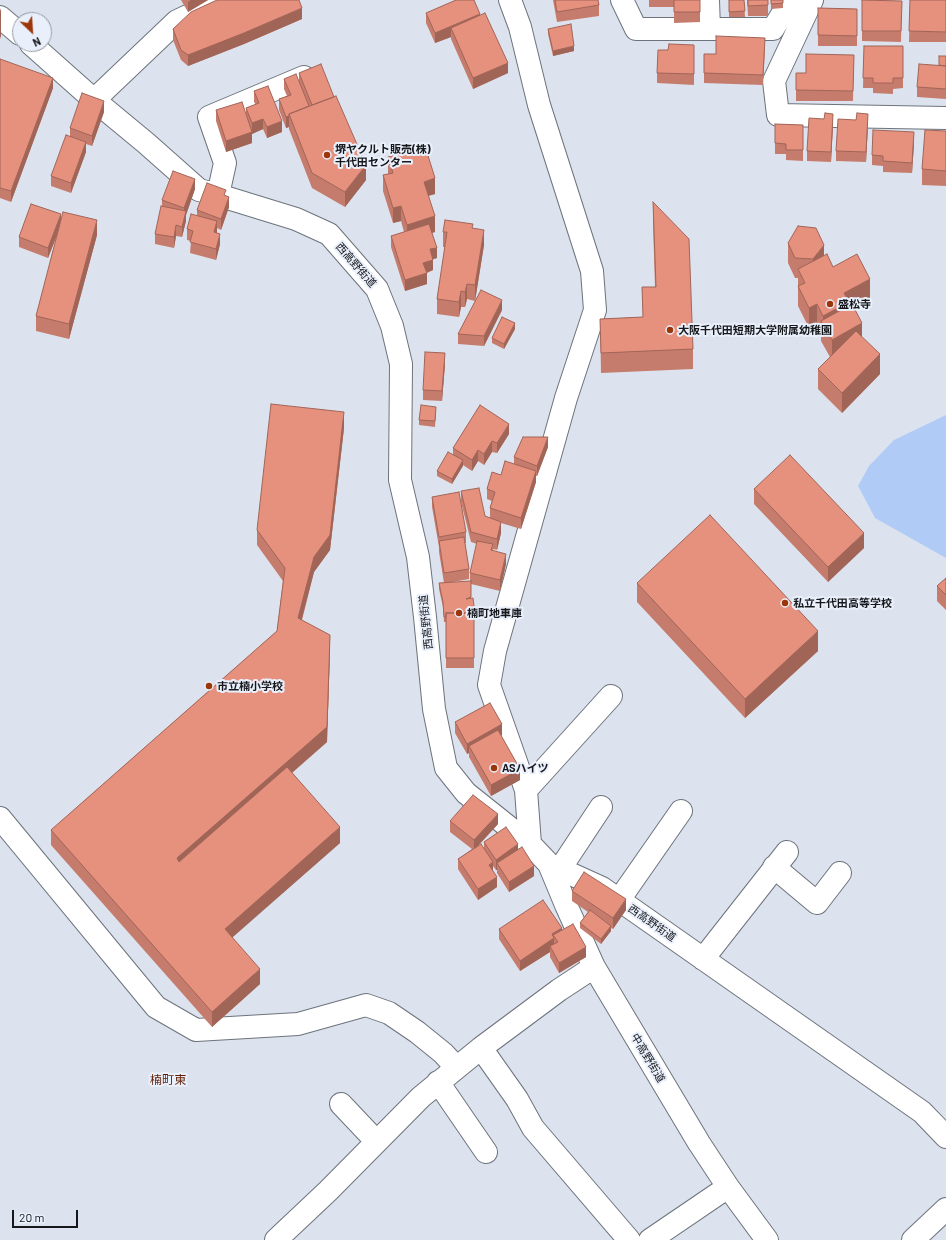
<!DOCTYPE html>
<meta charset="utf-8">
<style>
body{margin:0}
#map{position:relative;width:946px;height:1240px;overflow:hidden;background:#dce3ee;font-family:Barlow,sans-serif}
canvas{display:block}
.north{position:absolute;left:12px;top:12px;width:40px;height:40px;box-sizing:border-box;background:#eaf0fb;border:1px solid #9599a1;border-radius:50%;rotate:155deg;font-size:11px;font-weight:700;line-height:16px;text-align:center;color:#15171b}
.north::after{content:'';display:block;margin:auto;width:14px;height:18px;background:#9c360a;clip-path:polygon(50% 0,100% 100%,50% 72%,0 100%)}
.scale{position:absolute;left:12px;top:1210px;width:66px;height:18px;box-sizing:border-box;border:2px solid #15171b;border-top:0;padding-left:5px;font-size:12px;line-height:14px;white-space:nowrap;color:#15171b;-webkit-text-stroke:3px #eaf0fb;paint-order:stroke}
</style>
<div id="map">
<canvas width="946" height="1240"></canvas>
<div class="north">N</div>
<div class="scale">20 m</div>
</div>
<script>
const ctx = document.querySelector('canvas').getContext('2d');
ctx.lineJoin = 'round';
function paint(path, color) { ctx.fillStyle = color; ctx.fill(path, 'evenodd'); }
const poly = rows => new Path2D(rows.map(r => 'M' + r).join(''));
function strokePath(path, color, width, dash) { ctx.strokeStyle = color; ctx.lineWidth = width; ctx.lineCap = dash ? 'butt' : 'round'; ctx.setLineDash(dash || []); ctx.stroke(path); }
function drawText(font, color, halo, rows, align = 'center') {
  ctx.font = font + ' Barlow,"Noto Sans JP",sans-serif'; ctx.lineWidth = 4; ctx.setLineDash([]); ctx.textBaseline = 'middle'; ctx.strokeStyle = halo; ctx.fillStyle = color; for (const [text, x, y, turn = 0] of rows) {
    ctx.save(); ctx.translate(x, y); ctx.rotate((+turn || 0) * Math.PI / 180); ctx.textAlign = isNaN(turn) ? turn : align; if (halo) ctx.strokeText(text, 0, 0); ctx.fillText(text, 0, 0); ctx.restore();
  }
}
const green = poly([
 [946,415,946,558,875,518,858,486,869,466,894,440]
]);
const minor = poly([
 [510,0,520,27,539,105,592,271,595,310,566,398,495,651,489,685,526,790,530,844],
 [622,0,636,29,773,29,791,0],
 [708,0,709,29],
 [812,0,774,81,778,115,946,118],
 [0,17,20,34],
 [31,44,94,100,146,143,199,190,218,195,296,219,329,234,377,289,392,326,401,364,400,480,418,557,425,617,434,709,446,768,466,793,530,844,549,864,602,888,922,1112,946,1137],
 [94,100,177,21,222,0],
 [218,195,225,163,209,117,304,77],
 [526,790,611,696],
 [0,818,156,1007,196,1030,298,1024,366,1005,389,1013,417,1032,443,1053,456,1067],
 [549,864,566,905,594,967,699,1143,728,1187,767,1240],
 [774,867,817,903,840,873],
 [560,869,601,807],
 [619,900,681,811],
 [703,959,787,852],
 [481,1048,517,1099,533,1128,629,1240],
 [438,1082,486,1152],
 [341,1104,376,1141],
 [276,1240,328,1191,421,1097,481,1048,559,990,594,967],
 [650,1240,728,1187],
 [913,1240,946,1209]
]);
const wall = poly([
 [181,0,208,0,188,12],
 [553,0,598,0,599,5,599,16,557,22],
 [649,0,700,0,700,22,674,23,674,7,649,7],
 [729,0,744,0,745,17,729,17],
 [747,0,768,0,768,16,748,16],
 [771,0,783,0,783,8,771,9],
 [862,0,902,1,901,42,862,41],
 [910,0,946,0,946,42,909,42],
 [818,8,857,9,857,46,818,46],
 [426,13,480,15,508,73,473,89,451,39,451,37,435,43,426,23],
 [302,19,244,44,188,66,181,60,173,40,173,29],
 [548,29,574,51,553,56,548,34],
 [864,46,903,46,903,88,893,89,893,94,873,93,873,88,863,88],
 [765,48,763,85,704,83,704,73,716,54],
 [694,55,694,85,657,83,657,73],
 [854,55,853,101,796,101,796,73,806,73],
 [946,56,946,99,917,97,917,87,939,65],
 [0,59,53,88,11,202,0,198],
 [299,73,366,180,345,207,312,188,289,129,289,127,286,128,279,110,279,99,287,96,284,89,284,79,299,82],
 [254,91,282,132,267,138,263,129,252,134,252,143,226,152,216,121,216,110,246,114,246,108,256,105,254,102],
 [104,112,92,146,86,144,86,152,71,193,51,186,51,176,70,136,70,128],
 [775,124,803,125,803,161,786,160,786,154,775,154],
 [833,124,831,162,807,161,807,151],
 [868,124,866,162,836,161,836,151],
 [946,131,946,186,922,185,922,169],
 [914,143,912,173,883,172,883,166,872,165,872,155],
 [388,157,435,194,428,196,435,232,432,233,437,258,433,259,433,270,427,273,427,284,405,291,391,247,391,236,404,232,401,221,393,223,383,191,383,175,388,174],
 [195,189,186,215,186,221,182,237,176,236,174,248,155,244,155,234,162,206,162,200],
 [226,196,229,207,221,230,217,228,217,233,220,244,216,260,190,253,191,241,187,240,187,229,197,216,197,210],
 [653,202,693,349,693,369,601,373,600,319,643,317,642,287,655,287,653,222],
 [61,222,97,235,69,339,36,331,36,316,59,230,48,258,19,247,19,237],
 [473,228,484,245,475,301,467,299,465,307,461,307,459,317,437,314,437,299,445,247,443,247,443,232],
 [788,243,824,256,833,267,870,299,854,308,862,337,880,374,842,413,818,389,818,369,830,357,821,341,821,333,817,324,809,328,798,306,798,278,795,278,788,263],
 [502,310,484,346,458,344,458,334],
 [515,329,504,349,492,343,492,338],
 [445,364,442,401,423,400,423,390],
 [436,412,435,427,419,425,419,420],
 [344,428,330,550,314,572,302,620,330,650,327,742,292,773,340,843,232,937,260,984,212,1027,51,845,51,830,277,631,283,581,257,545,257,530],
 [509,434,497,453,492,452,484,465,478,461,472,471,463,465,452,484,437,476,437,471,453,455,453,448],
 [548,447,537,476,536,476,536,482,521,529,501,523,501,533,497,550,493,549,493,551,506,564,500,591,471,584,471,598,475,613,475,619,474,619,474,668,446,668,446,622,444,622,443,607,439,589,439,583,444,583,439,552,439,547,432,507,432,497,466,532,466,543,465,543,469,569,469,579,448,583,470,581,470,573,477,544,471,542,461,502,461,491,485,516,490,518,490,508,492,501,487,499,487,489,501,475,514,464,514,457],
 [754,489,864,548,828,582,754,504],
 [946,578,946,610,937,601,937,586],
 [637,583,818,651,745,718,637,602],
 [455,722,502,735,501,736,520,780,491,796,469,757,469,753,467,754,455,733],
 [450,821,498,824,478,846,484,848,484,842,518,849,534,876,509,892,497,873,497,870,496,870,493,866,493,871,497,887,478,900,458,869,458,859,472,849,450,832],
 [572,891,626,910,613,929,611,928,611,931,601,944,580,928,580,923,588,912,572,901],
 [499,929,562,931,586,957,559,973,550,957,550,952,520,971,499,939]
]);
const shadedWall = poly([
 [191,0,208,0,188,12,188,2],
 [1,8,1,36,0,39,0,11],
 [302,8,302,19,244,44,188,66,188,55],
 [480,14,480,24,451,28,451,37,435,43,435,33],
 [574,46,574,51,553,56,553,51],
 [508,63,508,73,473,89,473,78],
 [53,78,53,88,11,202,11,191],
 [104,101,104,112,92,146,92,136],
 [833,114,833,124,831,162,831,152],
 [868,114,868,124,866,162,866,152],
 [289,116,289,127,286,128,286,117],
 [263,119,263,129,252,134,252,143,226,152,226,141,252,132,252,123],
 [282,121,282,132,267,138,267,127],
 [914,132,914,143,912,173,912,163],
 [86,142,86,152,71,193,71,183],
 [366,165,366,180,345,207,345,192],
 [435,178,435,194,424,197,424,182],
 [195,179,195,189,186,215,186,221,182,237,182,227,184,216,184,208],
 [229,197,229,207,221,230,221,219],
 [401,206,401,221,393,223,393,208],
 [61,214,61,225,48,258,48,248],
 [435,216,435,232,407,240,407,225],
 [97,220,97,235,69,339,69,324],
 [217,221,217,232,214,243,214,232],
 [176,225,176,236,174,248,174,237],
 [484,230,484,245,475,301,475,285],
 [220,234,220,244,216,260,216,249],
 [824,245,824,265,813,279,813,259],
 [437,248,437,258,430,260,430,249],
 [433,260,433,270,423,274,423,263],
 [427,273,427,284,405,291,405,280],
 [870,279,870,299,823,324,823,316,844,293],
 [467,284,467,299,465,307,465,292],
 [461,291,461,307,459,317,459,302],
 [502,300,502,310,484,346,484,336],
 [817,304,817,324,809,328,809,308],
 [515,323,515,329,504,349,504,344],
 [862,323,862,343,832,360,832,340],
 [445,353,445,364,442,401,442,391],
 [880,354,880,374,842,413,842,393],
 [344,412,344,428,330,550,314,572,298,633,298,618],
 [509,424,509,434,497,453,497,443],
 [548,437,548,447,537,476,537,466],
 [492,441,492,452,484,465,484,454],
 [478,450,478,461,472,471,472,460],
 [463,460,463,466,452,484,452,479],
 [536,471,536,482,521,529,521,518],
 [501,522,501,533,497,550,497,539],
 [864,533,864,548,828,582,828,567],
 [506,554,506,564,500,591,500,580],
 [818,631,818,651,745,718,745,699],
 [330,635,330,650,327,742,177,873,177,858],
 [502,724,502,735,472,751,469,746,469,753,467,754,467,744],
 [520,769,520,780,491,796,491,785],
 [498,814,498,824,474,850,474,840],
 [340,827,340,843,225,944,225,929],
 [518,844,518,854,497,863,497,870,496,870,496,860],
 [493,862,493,872,489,865],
 [534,866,534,876,509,892,509,882],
 [497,877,497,887,478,900,478,889],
 [626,899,626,910,613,929,613,918],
 [611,926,611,931,601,944,601,939],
 [562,928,562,938,553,935,553,939,554,938,554,949,550,946,550,952,520,971,520,961,552,934],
 [586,947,586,957,559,973,559,963],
 [260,969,260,984,212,1027,212,1012]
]);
const building = poly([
 [217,0,299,0,302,8,244,33,188,55,181,50,173,29,191,12,217,0],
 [456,0,474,0,480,14,435,33,426,13,456,0],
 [555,0,598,0,599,5,557,12,555,0],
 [674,0,700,0,700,12,674,12,674,0],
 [729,0,744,0,745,11,729,12,729,0],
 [748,0,768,0,768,5,748,6,748,0],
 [771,0,783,0,783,3,771,4,771,0],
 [862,0,902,1,901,31,862,31,862,0],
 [910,0,946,0,946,32,909,31,910,0],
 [818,8,857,9,857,36,818,35,818,8],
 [485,13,508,63,473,78,451,28,485,13],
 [571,24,574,46,553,51,548,29,571,24],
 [716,36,765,38,763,75,704,73,704,54,716,54,716,36],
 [669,44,694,45,694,74,657,73,658,50,668,50,669,44],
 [864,46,903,46,903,78,893,78,893,83,873,83,873,78,863,78,864,46],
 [806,54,854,55,853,91,796,90,796,73,806,73,806,54],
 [939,56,946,56,946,66,939,65,939,56],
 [0,59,53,78,11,191,0,188,0,59],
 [321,64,334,97,312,105,299,73,321,64],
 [919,64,946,66,946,89,917,87,919,64],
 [296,74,309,106,289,114,289,116,286,117,279,99,291,95,284,79,296,74],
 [268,86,282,121,267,127,263,119,252,123,246,108,259,103,254,91,268,86],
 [82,93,104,101,92,136,70,128,82,93],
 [336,96,366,165,345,192,312,173,289,114,336,96],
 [242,102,252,132,226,141,216,110,242,102],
 [825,113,833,114,831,152,807,151,809,118,824,119,825,113],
 [857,113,868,114,866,152,836,151,838,119,856,120,857,113],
 [775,124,803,125,803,150,786,150,786,144,775,143,775,124],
 [873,130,914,132,912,163,883,161,883,156,872,155,873,130],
 [925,130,946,131,946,171,922,169,925,130],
 [66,135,86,142,71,183,51,176,66,135],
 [425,146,435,178,424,182,435,216,407,225,401,206,393,208,383,175,393,173,388,157,425,146],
 [173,171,195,179,184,208,162,200,173,171],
 [207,183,226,190,224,195,229,197,221,219,197,210,207,183],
 [653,202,689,239,693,349,601,353,600,319,643,317,642,287,656,287,653,202],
 [31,204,61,214,48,248,19,237,31,204],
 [161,206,186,211,182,227,176,225,174,237,155,234,161,206],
 [63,212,97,220,69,324,36,316,63,212],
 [191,214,217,221,214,232,220,234,216,249,190,242,193,231,187,229,191,214],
 [445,220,473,224,472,228,484,230,475,285,467,284,465,292,461,291,459,302,437,299,447,232,443,232,445,220],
 [429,224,437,248,430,249,433,260,423,263,427,273,405,280,391,236,429,224],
 [798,226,816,228,824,245,813,259,795,258,788,243,798,226],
 [827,254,833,267,857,254,870,279,844,293,849,302,823,316,817,304,809,308,798,286,805,283,798,269,827,254],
 [481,290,502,300,484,336,458,334,481,290],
 [852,304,862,323,832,340,821,321,852,304],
 [502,317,515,323,504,344,492,338,502,317],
 [856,331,880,354,842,393,818,369,856,331],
 [425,352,445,353,442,391,423,390,425,352],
 [271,404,344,412,330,535,314,557,298,618,330,635,327,727,177,858,179,862,287,767,340,827,225,929,260,969,212,1012,51,830,277,631,285,568,257,530,271,404],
 [421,405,436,407,435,421,419,420,421,405],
 [480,405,509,424,497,443,492,441,484,454,478,450,472,460,453,448,480,405],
 [523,437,548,437,537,466,514,457,523,437],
 [448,452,463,460,452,479,437,471,448,452],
 [790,455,864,533,828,567,754,489,790,455],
 [505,461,536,471,521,518,490,508,495,492,487,489,492,472,501,475,505,461],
 [479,488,485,516,501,522,497,539,471,532,461,491,479,488],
 [459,492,466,532,439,537,432,497,459,492],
 [710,515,818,631,745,699,637,583,710,515],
 [464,537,469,569,444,573,439,541,464,537],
 [477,541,493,544,491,550,506,554,500,580,470,573,477,541],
 [946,578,946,595,937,586,946,578],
 [471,581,471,597,466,599,473,598,475,613,446,613,446,617,444,617,443,602,439,583,471,581],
 [446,613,474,613,474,658,446,658,446,613],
 [490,703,502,724,467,744,455,722,490,703],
 [498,730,520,769,491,785,469,746,498,730],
 [473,795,498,814,474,840,450,821,473,795],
 [506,827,518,844,496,860,484,842,506,827],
 [481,844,493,862,489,865,497,877,478,889,458,859,481,844],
 [522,847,534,866,509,882,497,863,522,847],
 [584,872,626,899,613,918,572,891,584,872],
 [543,900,562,928,552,934,554,938,520,961,499,929,543,900],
 [590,910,611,926,601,939,580,923,590,910],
 [573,924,586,947,559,963,550,946,558,942,553,935,573,924]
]);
const markers = [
 [327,155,4,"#9c360a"],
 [830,304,4,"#9c360a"],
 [670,330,4,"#9c360a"],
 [785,603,4,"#9c360a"],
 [459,613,4,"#9c360a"],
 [209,686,4,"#9c360a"],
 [494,768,4,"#9c360a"]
];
const poiNames = [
 ["堺ヤクルト販売(株)",335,149],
 ["千代田センター",335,162],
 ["盛松寺",838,304],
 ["大阪千代田短期大学附属幼稚園",678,330],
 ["私立千代田高等学校",793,603],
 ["楠町地車庫",467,613],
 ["市立楠小学校",217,686],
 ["ASハイツ",502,768]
];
const streetNames = [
 ["西高野街道",356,265,49],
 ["西高野街道",426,622,-96],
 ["西高野街道",652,923,35],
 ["中高野街道",648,1058,59]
];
const neighbourhoodNames = [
 ["楠町東",168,1080]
];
paint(green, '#b1cbf7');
strokePath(minor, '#6d737c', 24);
strokePath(minor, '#fff', 22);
paint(wall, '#c67c6c');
paint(shadedWall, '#a16558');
paint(building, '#e6907e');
strokePath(building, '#a16558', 1);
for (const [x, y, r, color] of markers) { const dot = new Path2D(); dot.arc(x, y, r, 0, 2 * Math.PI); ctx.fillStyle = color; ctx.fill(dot); strokePath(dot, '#eaf0fb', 1.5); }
drawText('bold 11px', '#15171b', '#eaf0fb', poiNames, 'left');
drawText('11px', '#15171b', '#eaf0fb', streetNames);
drawText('12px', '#5f1e04', '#eaf0fb', neighbourhoodNames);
</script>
